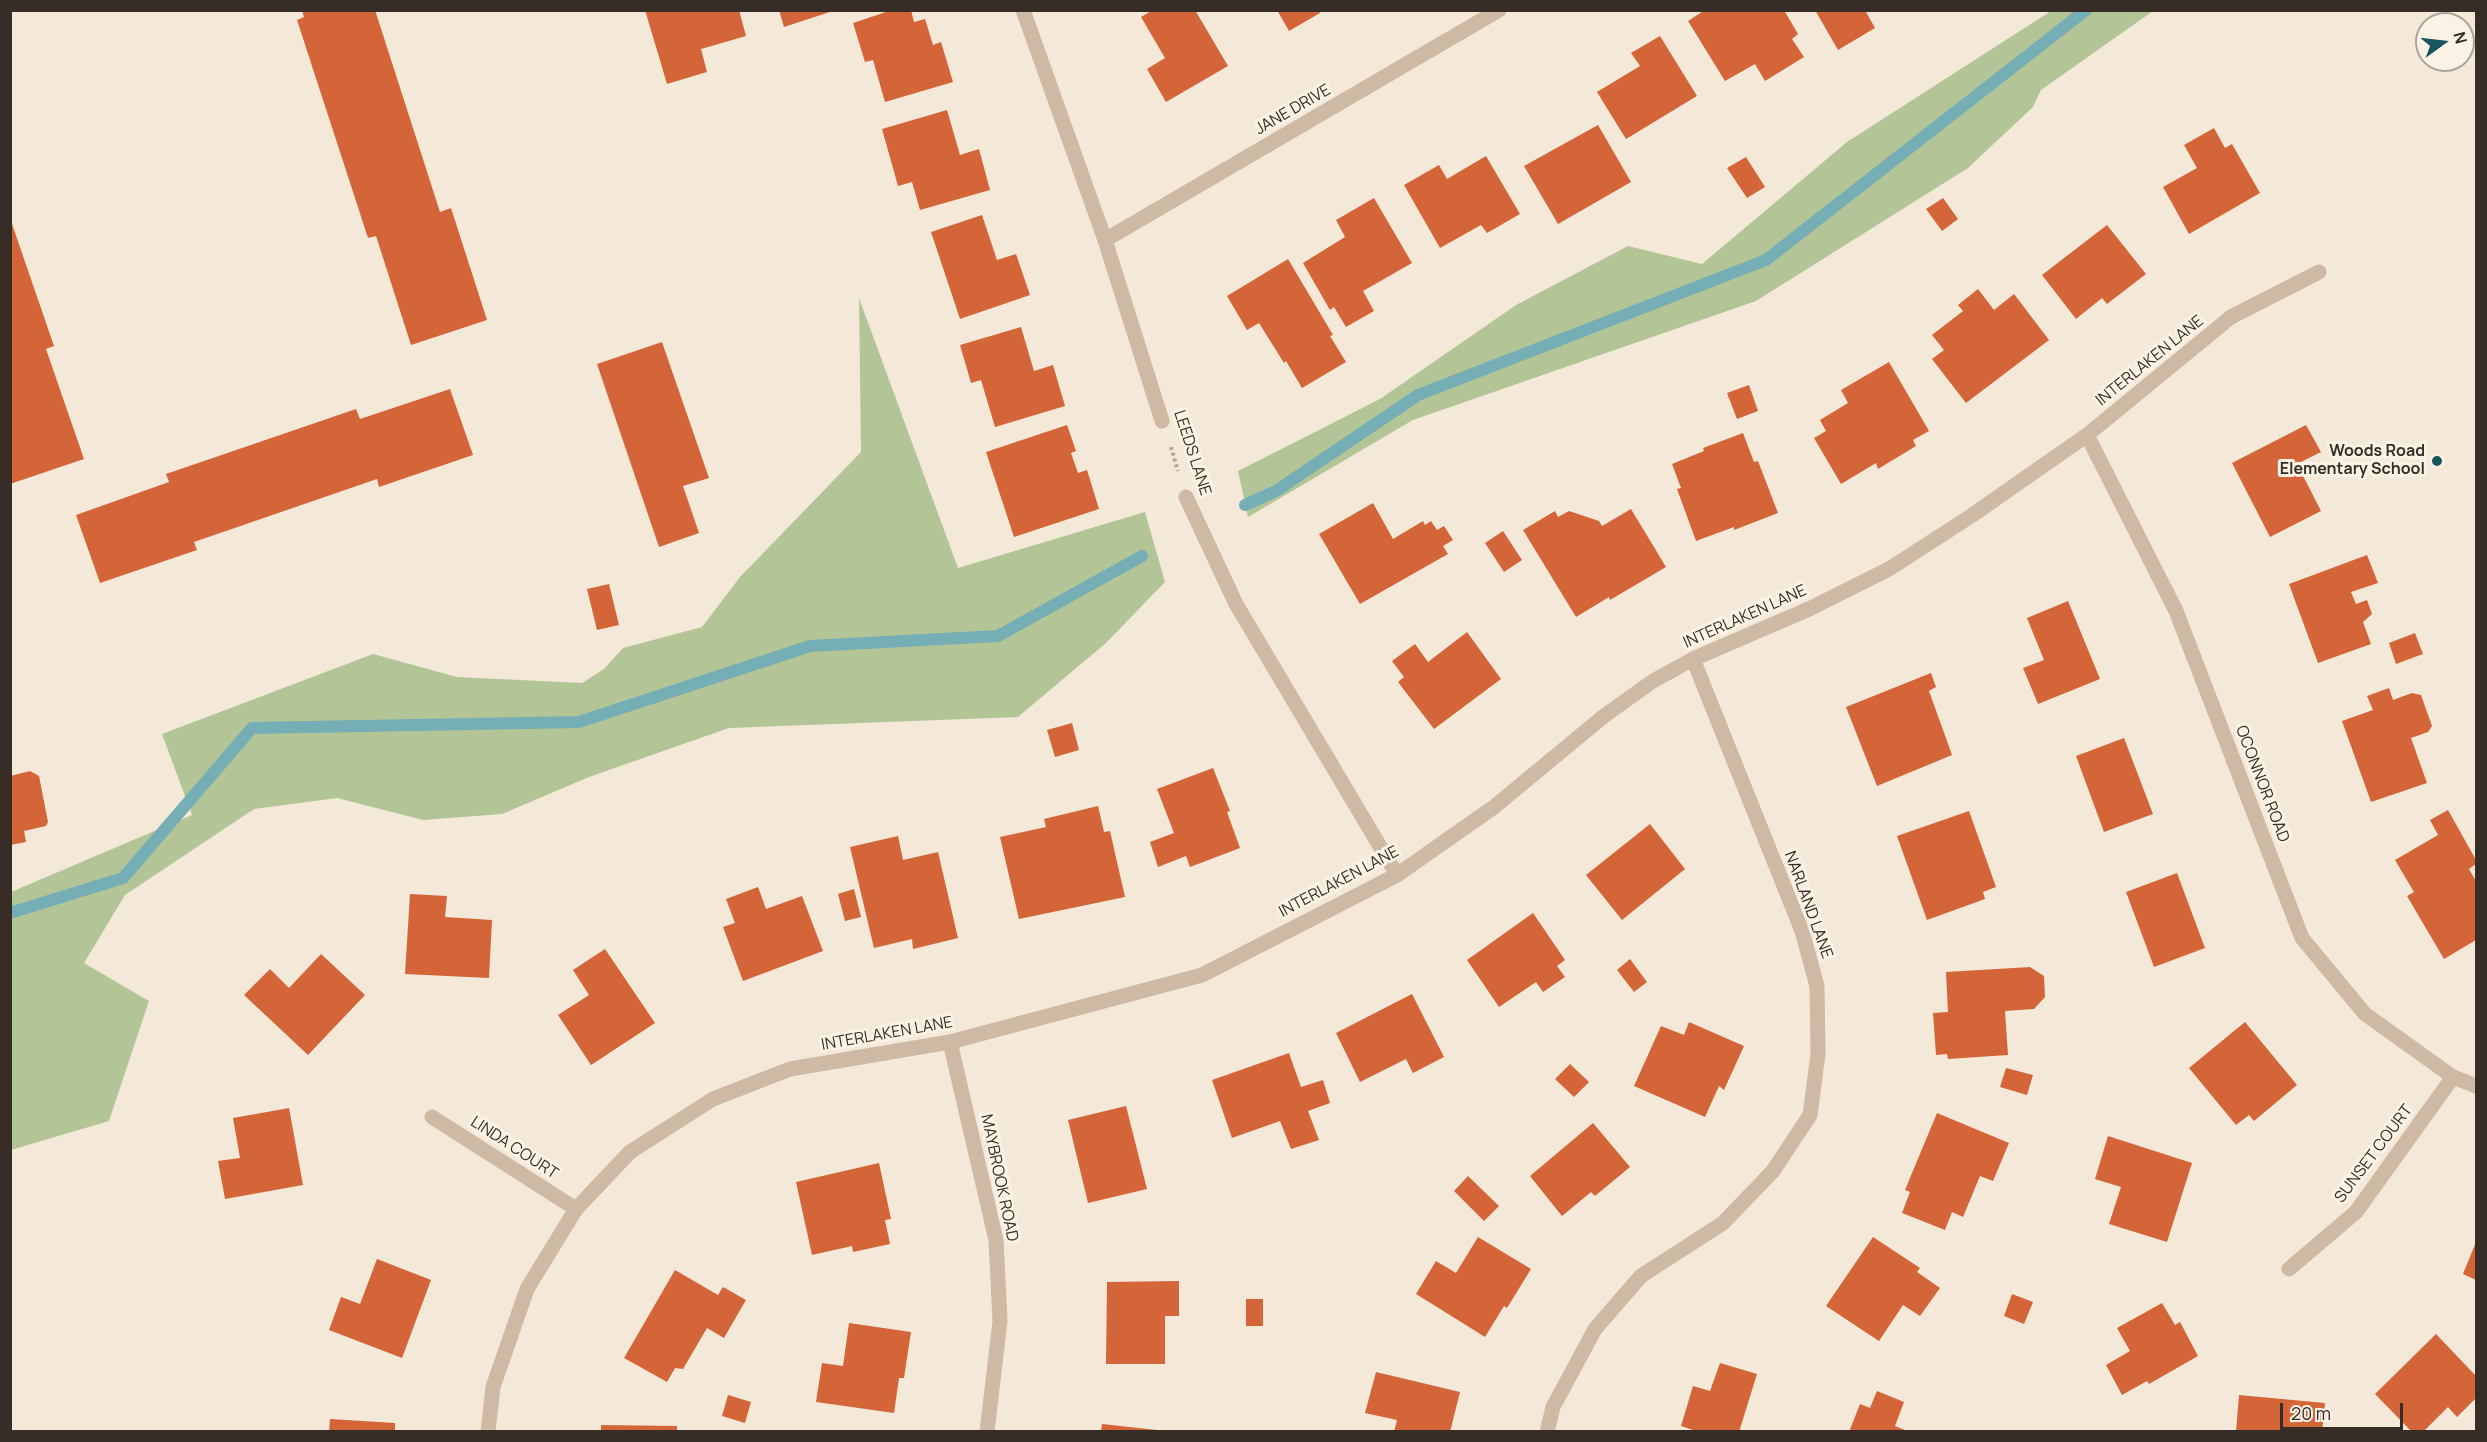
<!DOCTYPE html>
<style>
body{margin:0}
#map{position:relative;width:2487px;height:1442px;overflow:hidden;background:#f4e9d9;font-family:Manrope,sans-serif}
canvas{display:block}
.frame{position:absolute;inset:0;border:12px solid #382d26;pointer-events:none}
.north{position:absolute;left:2415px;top:12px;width:60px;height:60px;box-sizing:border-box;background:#fbf2e6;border:2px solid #ada399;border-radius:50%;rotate:75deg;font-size:16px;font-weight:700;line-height:24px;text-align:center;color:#382d26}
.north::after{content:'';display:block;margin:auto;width:21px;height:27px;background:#17565e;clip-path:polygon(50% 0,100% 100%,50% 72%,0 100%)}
.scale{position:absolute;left:2280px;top:1403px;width:123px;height:27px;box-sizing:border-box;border:3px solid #382d26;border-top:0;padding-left:8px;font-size:18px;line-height:21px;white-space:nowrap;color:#382d26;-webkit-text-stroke:4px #fbf2e6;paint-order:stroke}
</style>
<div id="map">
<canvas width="2487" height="1442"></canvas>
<div class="frame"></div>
<div class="north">N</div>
<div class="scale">20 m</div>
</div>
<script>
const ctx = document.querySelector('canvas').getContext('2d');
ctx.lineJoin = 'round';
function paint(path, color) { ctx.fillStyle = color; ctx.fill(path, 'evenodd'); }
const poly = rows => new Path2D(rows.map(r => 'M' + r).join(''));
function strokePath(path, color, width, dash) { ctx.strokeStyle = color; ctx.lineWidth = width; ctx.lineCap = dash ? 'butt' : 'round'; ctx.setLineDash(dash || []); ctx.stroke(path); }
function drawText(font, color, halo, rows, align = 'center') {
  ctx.font = font + ' Manrope,sans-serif'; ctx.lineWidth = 6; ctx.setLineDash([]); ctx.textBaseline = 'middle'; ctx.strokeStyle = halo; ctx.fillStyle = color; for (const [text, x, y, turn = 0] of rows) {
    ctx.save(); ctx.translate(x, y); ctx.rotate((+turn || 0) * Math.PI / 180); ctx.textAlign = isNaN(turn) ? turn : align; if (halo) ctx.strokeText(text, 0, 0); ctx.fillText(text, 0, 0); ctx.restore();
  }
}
const green = poly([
 [2051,11,2153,11,2041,90,2033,107,1968,168,1756,301,1413,420,1248,517,1238,471,1380,399,1516,305,1628,246,1702,264,1847,142],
 [859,298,958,568,1145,512,1165,582,1106,643,1018,717,729,728,589,777,502,814,423,820,337,798,254,809,125,895,84,963,149,1001,109,1121,11,1150,11,892,192,815,162,734,373,654,457,677,582,683,604,669,623,648,702,627,740,577,861,452]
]);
const stream = poly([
 [1245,505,1276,491,1418,395,1766,260,2086,10],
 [10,913,123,878,252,728,579,722,810,646,998,636,1142,556]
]);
const building = poly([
 [302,10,375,10,440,212,451,208,487,320,411,345,376,236,368,238,297,20,304,17],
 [645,10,739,10,746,36,701,49,707,72,667,84],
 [779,10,833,10,833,11,784,27],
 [892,10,911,10,914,22,925,19,933,45,941,42,953,82,885,102,873,60,865,62,853,23],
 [1153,10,1195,10,1228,66,1166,102,1147,69,1165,58,1141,17],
 [1277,10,1319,10,1320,13,1289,31],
 [1705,10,1784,10,1798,34,1792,39,1804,57,1765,81,1755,64,1725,81,1688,21],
 [1815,10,1865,10,1875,28,1838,50],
 [1660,36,1697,96,1626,139,1597,92,1640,66,1631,53],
 [947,110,960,155,979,149,990,190,920,210,912,182,898,186,882,129],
 [1598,125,1631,182,1558,224,1524,166],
 [2214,128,2225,148,2232,144,2260,193,2189,234,2163,187,2197,168,2184,145],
 [1486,156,1520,214,1487,233,1481,225,1440,248,1404,185,1439,165,1447,179],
 [1746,157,1765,187,1747,198,1727,168],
 [1374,198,1412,263,1363,291,1374,311,1346,327,1334,307,1330,310,1303,263,1345,237,1336,220],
 [1943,198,1958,219,1942,231,1926,209],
 [982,215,997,260,1016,254,1030,295,960,319,931,232],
 [11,221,54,346,46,349,84,459,10,484],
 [2107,225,2146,274,2107,304,2102,298,2076,319,2042,275],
 [1288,259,1333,335,1330,336,1346,362,1302,388,1286,361,1284,363,1259,323,1247,330,1227,296],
 [1978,289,1994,310,2014,294,2049,340,1966,403,1932,359,1944,350,1932,335,1963,311,1958,305],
 [1021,327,1034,371,1053,365,1065,406,995,427,981,380,971,383,960,345],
 [662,342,709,478,683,486,699,533,659,547,597,364],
 [1889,362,1929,431,1913,440,1916,446,1878,469,1876,463,1841,484,1814,438,1826,431,1820,420,1848,403,1841,390],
 [1749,385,1758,411,1737,419,1727,393],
 [450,389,473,455,379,487,377,479,194,542,197,550,100,583,76,515,169,482,166,474,356,409,360,419],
 [1067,425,1076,451,1071,453,1078,473,1087,470,1099,509,1014,537,986,452],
 [2306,425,2321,452,2297,464,2321,511,2270,537,2232,463],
 [1743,433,1754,462,1758,461,1778,513,1734,530,1734,527,1696,541,1677,489,1681,488,1672,464,1704,451,1703,448],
 [1373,503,1393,539,1423,521,1425,525,1431,521,1437,530,1444,526,1453,540,1443,546,1448,554,1360,604,1319,534],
 [1631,509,1666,567,1610,600,1609,597,1576,617,1523,530,1555,511,1558,517,1569,511,1599,521,1602,526],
 [1503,531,1522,560,1504,572,1485,543],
 [2367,555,2378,583,2351,592,2356,604,2367,600,2372,614,2363,622,2371,644,2318,663,2289,584],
 [609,584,619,625,597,630,587,589],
 [2068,601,2100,679,2038,704,2023,668,2044,660,2027,618],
 [1467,632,1501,679,1434,729,1398,682,1404,677,1392,661,1415,644,1428,662],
 [2415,633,2423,654,2396,664,2389,643],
 [1931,673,1936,687,1929,691,1952,755,1877,786,1846,707],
 [2389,688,2393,700,2412,693,2421,695,2432,726,2428,732,2411,738,2427,783,2371,802,2342,721,2373,710,2367,696],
 [1072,723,1079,750,1055,757,1047,730],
 [2124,738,2153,814,2104,832,2076,756],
 [1213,768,1230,811,1227,812,1240,848,1190,867,1186,856,1158,867,1150,842,1174,833,1157,789],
 [30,771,39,776,48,822,46,826,24,831,26,842,10,845,10,776],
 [1098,806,1104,832,1110,831,1125,897,1019,919,1000,837,1046,827,1044,819],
 [2448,810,2476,860,2476,864,2469,869,2476,881,2476,940,2444,959,2407,896,2414,892,2395,860,2438,835,2430,820],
 [1969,811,1996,887,1983,892,1985,899,1927,920,1897,836],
 [1650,824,1685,869,1622,920,1586,875],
 [898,836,903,860,938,852,958,938,913,949,912,939,874,948,850,847],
 [2177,873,2205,948,2154,967,2126,892],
 [758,887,766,909,802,896,823,951,743,981,723,927,735,923,726,899],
 [854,889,861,917,845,921,838,894],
 [410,894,447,896,445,917,492,920,489,978,405,974],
 [1533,913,1565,960,1557,966,1565,977,1543,992,1536,982,1499,1007,1467,960],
 [605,949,655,1023,591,1065,558,1015,589,995,573,970],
 [321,954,365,995,308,1055,244,995,270,969,289,988],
 [1630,959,1647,982,1634,992,1617,970],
 [2030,967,2044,976,2045,997,2034,1009,2005,1011,2008,1055,1948,1059,1947,1054,1936,1055,1933,1013,1948,1012,1946,972],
 [1412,994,1444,1057,1413,1073,1406,1059,1360,1082,1336,1033],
 [1689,1022,1744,1046,1724,1090,1719,1086,1705,1117,1634,1086,1661,1026,1684,1035],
 [2245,1022,2297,1085,2254,1121,2249,1115,2236,1125,2189,1068],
 [1289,1053,1301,1087,1323,1080,1330,1103,1308,1111,1319,1140,1291,1149,1280,1121,1232,1138,1212,1080],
 [1570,1064,1589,1082,1574,1097,1555,1079],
 [2006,1068,2033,1075,2027,1095,2000,1087],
 [1126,1106,1147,1189,1088,1203,1068,1120],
 [289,1108,303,1185,225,1199,218,1161,240,1158,233,1118],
 [1937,1113,2009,1143,1993,1181,1980,1176,1963,1217,1952,1212,1945,1230,1902,1213,1910,1192,1905,1190],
 [1593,1123,1630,1167,1595,1196,1591,1192,1562,1216,1530,1176],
 [2108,1136,2192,1163,2167,1242,2109,1224,2121,1187,2095,1179],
 [879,1163,891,1219,885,1220,890,1244,853,1252,852,1246,812,1255,796,1182],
 [1468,1176,1499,1206,1484,1221,1454,1191],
 [1478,1237,1531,1269,1507,1308,1504,1306,1485,1337,1416,1294,1436,1261,1456,1273],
 [1873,1237,1920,1268,1917,1272,1940,1288,1920,1316,1903,1305,1879,1341,1826,1306],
 [2476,1242,2476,1280,2463,1274],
 [377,1259,431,1280,402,1358,329,1330,341,1297,360,1304],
 [675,1270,718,1295,723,1287,746,1300,724,1338,707,1328,683,1369,675,1368,667,1382,624,1358],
 [1179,1281,1179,1316,1165,1316,1165,1364,1106,1364,1107,1282],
 [2012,1294,2033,1302,2024,1324,2004,1316],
 [1246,1299,1263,1299,1263,1326,1246,1326],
 [2162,1303,2175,1325,2180,1322,2198,1356,2149,1384,2147,1381,2122,1395,2106,1365,2130,1351,2117,1328],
 [849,1323,911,1332,904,1378,899,1378,894,1413,816,1402,822,1363,843,1366],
 [2436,1334,2476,1376,2476,1398,2457,1417,2448,1407,2423,1432,2412,1432,2375,1394],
 [1720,1363,1757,1374,1739,1432,1699,1432,1681,1426,1693,1386,1710,1391],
 [1376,1372,1460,1392,1450,1432,1394,1432,1397,1420,1365,1413],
 [1877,1391,1904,1402,1895,1426,1910,1432,1849,1432,1860,1404,1870,1408],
 [728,1395,751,1402,745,1423,722,1416],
 [2239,1395,2325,1403,2322,1432,2236,1432],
 [330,1419,395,1423,395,1432,329,1432],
 [1102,1424,1157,1430,1157,1432,1101,1432],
 [601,1425,677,1426,677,1432,601,1432]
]);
const path = poly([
 [1171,447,1178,471]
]);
const minor = poly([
 [1023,10,1105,240,1162,421],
 [1105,240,1499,10],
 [2087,435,2176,611,2302,938,2365,1014,2453,1077,2476,1086],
 [1186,497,1236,604,1397,875],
 [950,1042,996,1240,1000,1321,987,1432],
 [432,1117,576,1209],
 [2289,1269,2356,1212,2453,1077],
 [488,1432,493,1387,527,1289,576,1209,630,1152,713,1099,790,1069,950,1042,1202,975,1397,875,1494,807,1604,716,1653,681,1693,659,1809,609,1889,569,1971,516,2087,435,2231,317,2319,272],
 [1547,1432,1553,1407,1595,1329,1641,1276,1723,1223,1773,1171,1810,1115,1818,1054,1817,986,1802,931,1693,659]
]);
const markers = [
 [2437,461,6,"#17565e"]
];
const streetNames = [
 ["JANE DRIVE",1293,110,-30],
 ["INTERLAKEN LANE",2150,361,-39],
 ["LEEDS LANE",1192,453,72],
 ["INTERLAKEN LANE",1745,617,-24],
 ["OCONNOR ROAD",2262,784,69],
 ["INTERLAKEN LANE",1339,882,-28],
 ["NARLAND LANE",1808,905,70],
 ["INTERLAKEN LANE",887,1034,-10],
 ["LINDA COURT",514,1148,33],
 ["SUNSET COURT",2374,1154,-53],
 ["MAYBROOK ROAD",999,1178,78]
];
const poiNames = [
 ["Woods Road",2425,452],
 ["Elementary School",2425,470]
];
paint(green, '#b3c597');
strokePath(stream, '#75aeb4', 12);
paint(building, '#d36538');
strokePath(path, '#b9a38e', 4, [3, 3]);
strokePath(minor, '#cdb9a4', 15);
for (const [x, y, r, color] of markers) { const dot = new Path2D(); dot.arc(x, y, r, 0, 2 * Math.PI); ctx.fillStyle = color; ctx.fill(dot); strokePath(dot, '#fbf2e6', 2); }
drawText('16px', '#382d26', '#fbf2e6', streetNames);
drawText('bold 16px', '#382d26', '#fbf2e6', poiNames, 'right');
</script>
